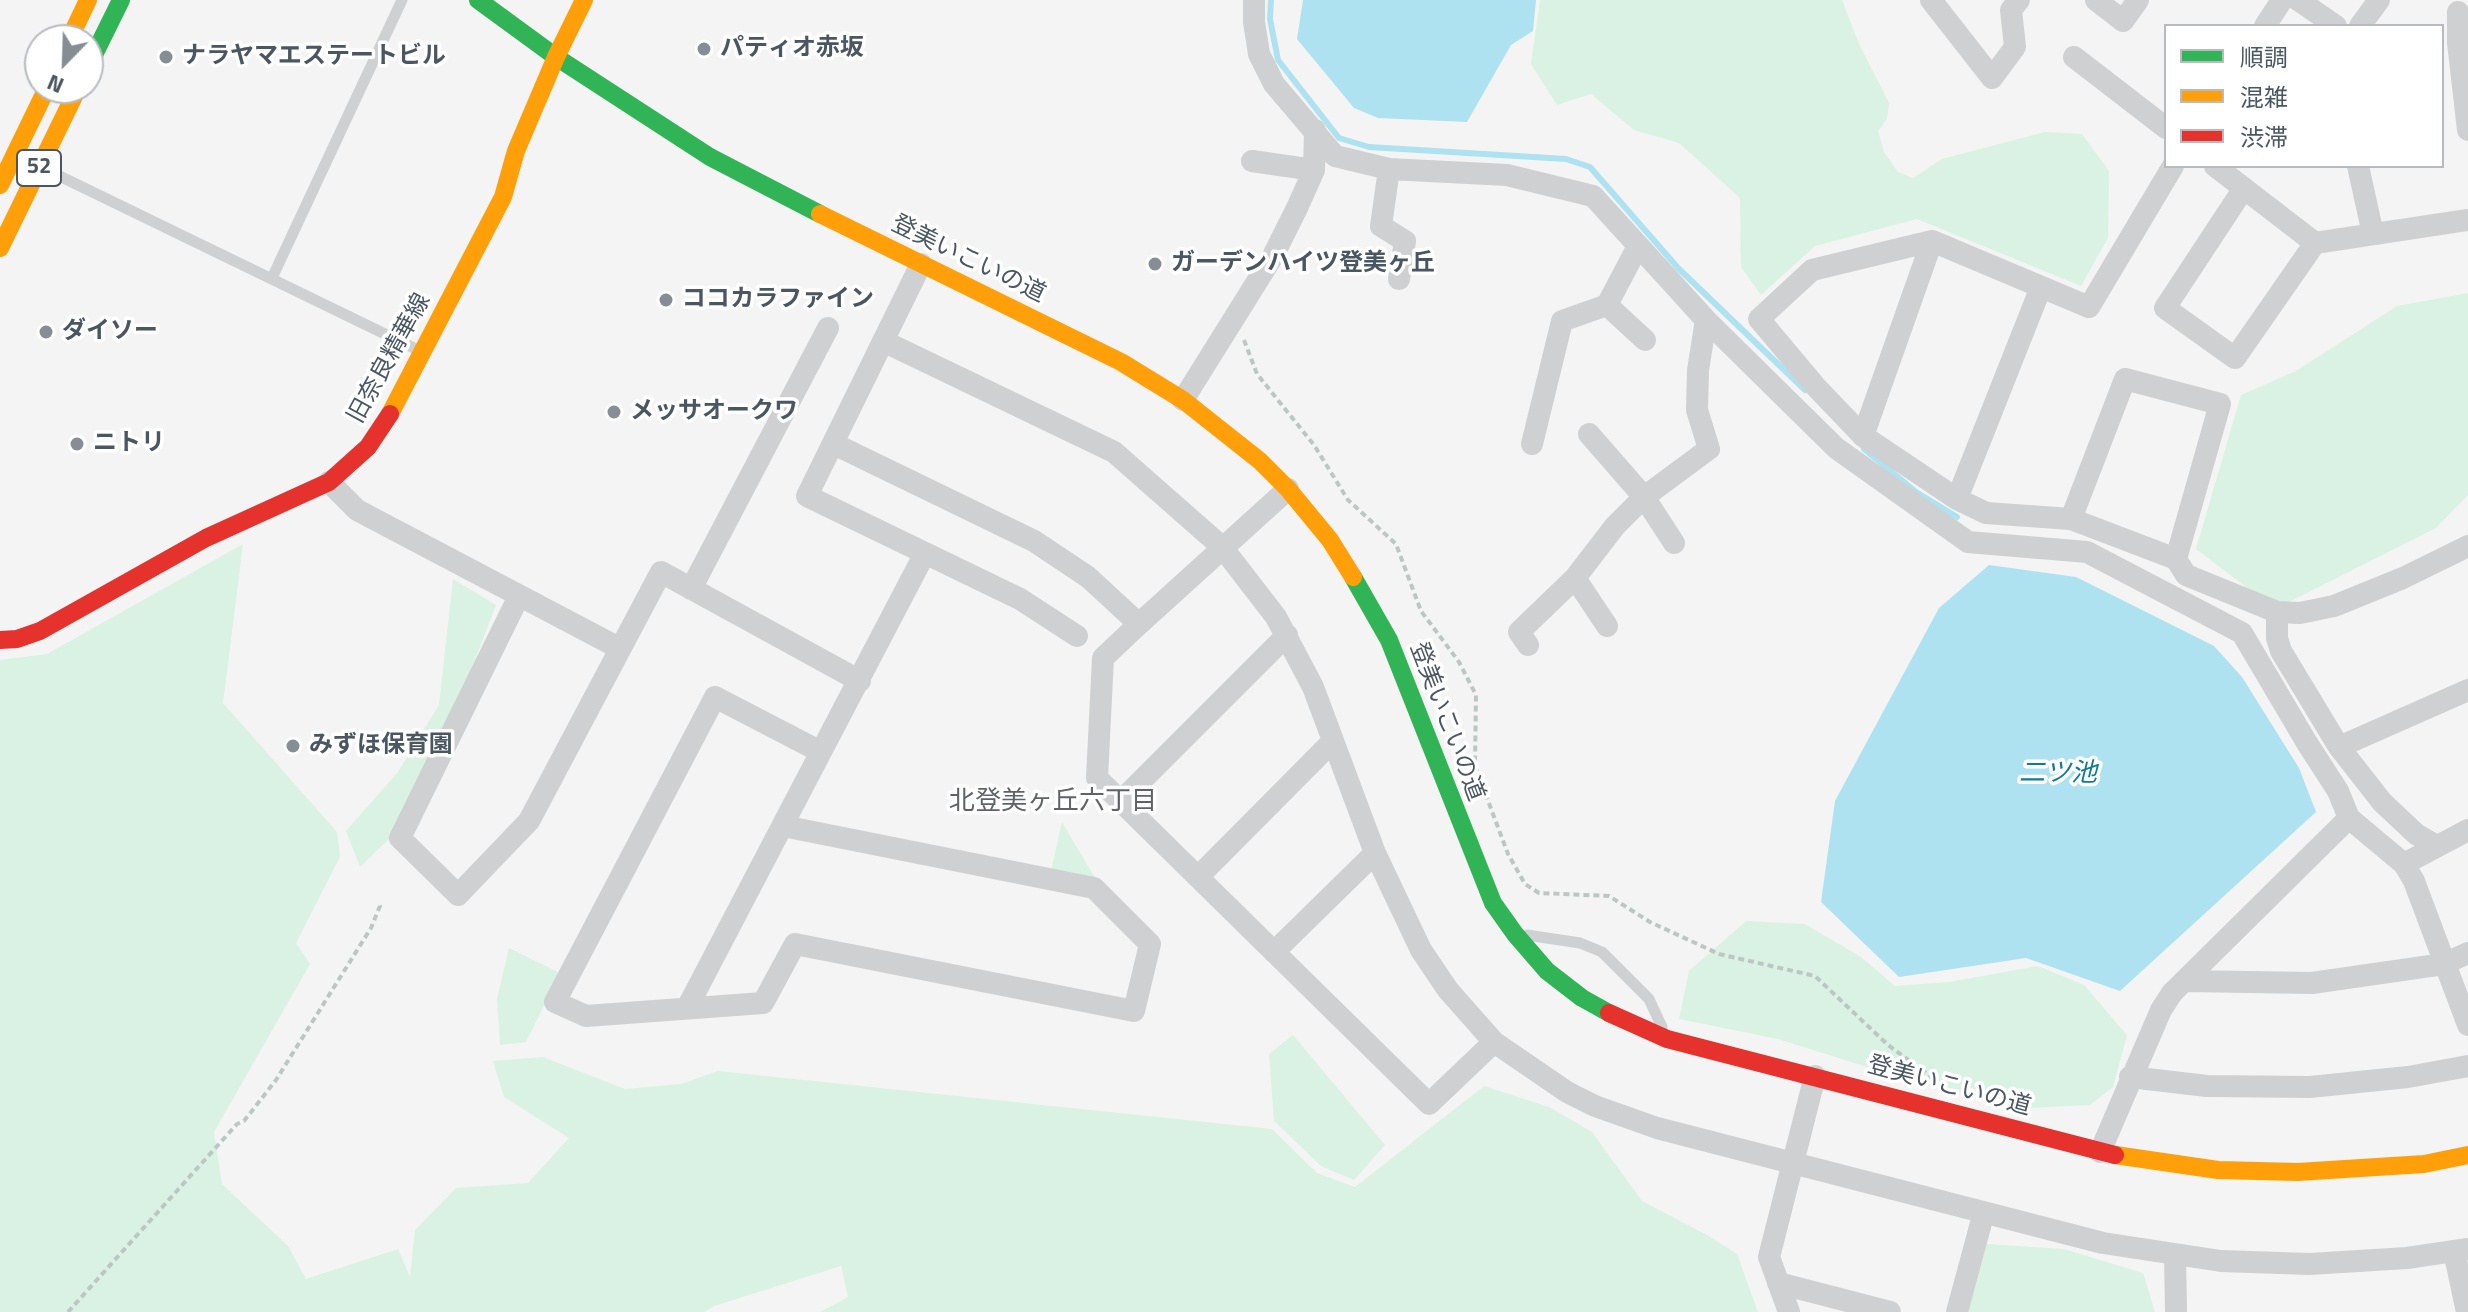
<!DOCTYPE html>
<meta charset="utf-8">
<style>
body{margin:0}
#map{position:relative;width:2468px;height:1312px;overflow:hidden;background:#f4f4f4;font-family:"Titillium Web","Noto Sans JP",sans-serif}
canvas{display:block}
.legend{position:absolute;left:2164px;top:24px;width:280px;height:144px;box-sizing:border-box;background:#fff;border:2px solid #b7bbc0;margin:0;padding:10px 14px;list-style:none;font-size:24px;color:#4a5661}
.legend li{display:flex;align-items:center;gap:16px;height:40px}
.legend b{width:40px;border:2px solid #b7bbc0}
.north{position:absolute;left:24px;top:24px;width:80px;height:80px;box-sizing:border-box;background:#fff;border:2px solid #b7bbc0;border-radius:50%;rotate:203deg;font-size:22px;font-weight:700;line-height:32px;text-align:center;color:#4a5661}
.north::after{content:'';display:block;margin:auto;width:28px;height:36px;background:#868d94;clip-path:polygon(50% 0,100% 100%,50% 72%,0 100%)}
</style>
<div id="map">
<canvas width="2468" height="1312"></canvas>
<ul class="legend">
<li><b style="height:10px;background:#30b455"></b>順調</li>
<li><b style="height:10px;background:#ff9f0a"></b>混雑</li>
<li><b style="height:10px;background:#e5322d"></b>渋滞</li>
</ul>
<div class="north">N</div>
</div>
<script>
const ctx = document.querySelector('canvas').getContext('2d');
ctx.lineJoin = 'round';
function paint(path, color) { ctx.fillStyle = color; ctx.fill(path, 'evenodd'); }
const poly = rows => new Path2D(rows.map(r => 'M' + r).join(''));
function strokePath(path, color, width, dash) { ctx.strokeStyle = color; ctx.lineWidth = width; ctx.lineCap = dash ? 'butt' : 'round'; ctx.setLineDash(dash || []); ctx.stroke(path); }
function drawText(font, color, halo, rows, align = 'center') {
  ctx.font = font + ' "Titillium Web","Noto Sans JP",sans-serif'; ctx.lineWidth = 7; ctx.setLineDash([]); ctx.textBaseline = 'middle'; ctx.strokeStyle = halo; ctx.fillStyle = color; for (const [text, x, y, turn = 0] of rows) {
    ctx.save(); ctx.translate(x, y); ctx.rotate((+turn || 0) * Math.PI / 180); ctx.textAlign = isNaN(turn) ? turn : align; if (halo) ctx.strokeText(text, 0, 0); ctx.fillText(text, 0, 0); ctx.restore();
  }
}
const green = poly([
 [1540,0,1842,0,1859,44,1889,103,1887,119,1878,131,1884,152,1898,172,1913,178,1942,159,2045,132,2082,134,2109,171,2108,238,2081,286,1917,219,1815,246,1761,295,1741,267,1740,198,1679,143,1634,130,1591,94,1557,105,1531,64],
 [2468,293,2468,495,2436,528,2275,609,2196,549,2241,395,2296,371,2397,306],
 [243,544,223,703,337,832,340,857,296,943,310,964,214,1132,222,1184,288,1246,306,1279,398,1249,410,1277,415,1230,456,1188,528,1183,569,1138,504,1097,493,1061,543,1057,625,1089,681,1084,718,1071,1272,1129,1317,1173,1355,1187,1484,1086,1549,1107,1592,1132,1642,1201,1707,1235,1737,1254,1758,1312,820,1312,848,1297,841,1266,714,1306,704,1312,0,1312,0,660,47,654],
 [453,579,496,605,454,714,391,837,360,867,346,831,398,772,439,705],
 [1062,822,1098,883,1051,871],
 [1746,921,1805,924,1861,957,1895,986,1949,982,2038,966,2084,985,2127,1035,2113,1087,2090,1105,2028,1108,1947,1092,1778,1039,1679,1019,1689,971],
 [509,948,560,973,526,1042,500,1045,497,999],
 [1293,1035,1385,1145,1354,1180,1321,1166,1274,1121,1269,1054],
 [1987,1244,2064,1249,2143,1273,2155,1312,1968,1312]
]);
const water = poly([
 [1303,0,1536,0,1533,31,1511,45,1467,122,1378,118,1354,108,1297,39],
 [1989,565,2076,577,2214,646,2242,677,2299,768,2316,812,2120,991,2026,958,1899,977,1821,902,1835,801,1939,608]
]);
const stream = poly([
 [1271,0,1270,19,1278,60,1339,138,1369,147,1566,159,1590,167,1678,268,1805,390],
 [1864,449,1916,492,1957,517]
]);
const path = poly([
 [1244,340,1257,374,1314,445,1348,500,1396,544,1421,611,1459,662,1476,695,1475,766,1508,854,1525,884,1539,893,1609,896,1650,922,1719,954,1815,976,1888,1045,1929,1075,1934,1083],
 [68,1312,237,1124,244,1121,276,1080,371,928,380,906,378,903]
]);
const lane = poly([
 [43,168,420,351],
 [272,278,402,0],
 [1527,935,1580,943,1602,952,1649,999,1662,1027]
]);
const street = poly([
 [1254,0,1254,22,1259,54,1274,84,1335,156,1389,169,1507,175,1593,196,1706,320,1836,448,1968,542,2087,552,2242,633,2307,743,2338,791,2349,818,2404,864,2414,881,2468,1025],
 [1931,0,1992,78,2015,47,2011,10,2019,0],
 [2096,0,2123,21,2138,0],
 [2298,0,2336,26],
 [2458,12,2458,43,2468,130],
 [2265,26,2282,0],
 [2360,26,2379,0],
 [2074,57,2166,128],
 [1252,161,1314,170],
 [2173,166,2089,307,1932,241,1812,270,1759,319,1816,387,1863,436,1957,499,1986,513,2071,519,2176,559,2186,575,2277,612,2277,638,2281,651,2339,747,2382,802,2416,834,2435,845],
 [2215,166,2315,243,2468,220],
 [2358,166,2373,234],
 [1389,169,1381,226,1405,241,1399,279],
 [2244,188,2165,308,2235,358,2315,243],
 [921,264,807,496,1020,599,1077,636],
 [1607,305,1645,340],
 [883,341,1114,452,1222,547,1276,617,1313,687,1375,853,1421,950,1448,990,1494,1042,1567,1092,1595,1106,1657,1128,2103,1243,2221,1261,2310,1264,2407,1258,2468,1249],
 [1183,400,1273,256,1297,208,1314,170,1315,130],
 [1589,434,1644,497,1674,543],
 [1863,436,1932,241],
 [834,444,1034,541,1088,577,1139,624,1288,489],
 [1532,444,1562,321,1607,305,1638,246],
 [329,482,357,510,619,648],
 [1957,499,2041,287],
 [2071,519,2125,379,2220,404,2176,559],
 [691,589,828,328],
 [519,596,400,838,458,895,529,821,661,572,860,681],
 [2277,612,2300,613,2334,606,2403,578,2468,546],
 [1139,624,1103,658,1097,778,1429,1104,1494,1042],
 [1607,626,1575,578,1615,526,1644,497,1709,449,1697,410,1698,370,1706,320],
 [1528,645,1519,632,1575,578],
 [2339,747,2468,690],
 [1121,801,1287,635],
 [783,826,1094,888,1150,944,1134,1011,795,944,763,1003,586,1016,555,1002,715,697,821,752],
 [2404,864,2468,830],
 [1198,877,1333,741],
 [1274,952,1375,853],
 [2185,981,2312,983,2444,964,2468,953],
 [687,1008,925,553],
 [2130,1077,2207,1086,2310,1087,2408,1077,2468,1066],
 [2100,1152,2161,1010,2172,993,2349,818],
 [2454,1251,2467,1312],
 [2175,1255,2176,1312],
 [1778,1283,1890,1312],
 [1789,1312,1769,1257,1815,1076],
 [1957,1312,1984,1212]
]);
const fast = poly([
 [478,0,556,57,710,157,820,214],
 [88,67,121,0],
 [1353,577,1389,640,1493,903,1515,934,1547,971,1582,998,1609,1013]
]);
const slow = poly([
 [69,40,88,0],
 [0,185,47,88],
 [820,214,1121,362,1183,400,1260,461,1288,489,1330,540,1353,577],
 [0,248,78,88],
 [390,414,503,197,516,151,556,57,584,0],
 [2115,1155,2218,1170,2298,1172,2424,1164,2468,1155]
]);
const jam = poly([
 [0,640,17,639,40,631,206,538,329,482,368,447,390,414],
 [1609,1013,1667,1039,2115,1155]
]);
const markers = [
 [704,49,8,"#868d94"],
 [166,57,8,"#868d94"],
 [1155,264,8,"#868d94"],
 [666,300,8,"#868d94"],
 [46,332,8,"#868d94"],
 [614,412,8,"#868d94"],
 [77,444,8,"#868d94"],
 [293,746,8,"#868d94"]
];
const shields = [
 [39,168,44]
];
const shieldNames = [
 ["52",39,168]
];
const poiNames = [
 ["パティオ赤坂",720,49],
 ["ナラヤマエステートビル",182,57],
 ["ガーデンハイツ登美ヶ丘",1171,264],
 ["ココカラファイン",682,300],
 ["ダイソー",62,332],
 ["メッサオークワ",630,412],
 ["ニトリ",93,444],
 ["みずほ保育園",309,746]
];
const streetNames = [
 ["登美いこいの道",968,260,26],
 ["旧奈良精華線",390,359,-61],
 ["登美いこいの道",1446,722,69],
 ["登美いこいの道",1949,1087,15]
];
const waterNames = [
 ["二ツ池",2058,775]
];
const neighbourhoodNames = [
 ["北登美ヶ丘六丁目",1053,803]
];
paint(green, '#d9f2e3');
paint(water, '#aee2f0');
strokePath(stream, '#aee2f0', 6);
strokePath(path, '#bcc7c4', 4, [6, 4]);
strokePath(lane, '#ced0d2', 11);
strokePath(street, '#ced0d2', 22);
strokePath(fast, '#30b455', 18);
strokePath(slow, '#ff9f0a', 18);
strokePath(jam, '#e5322d', 18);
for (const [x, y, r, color] of markers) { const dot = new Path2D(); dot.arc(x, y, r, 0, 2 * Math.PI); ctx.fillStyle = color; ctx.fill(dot); strokePath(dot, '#fff', 3); }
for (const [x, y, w] of shields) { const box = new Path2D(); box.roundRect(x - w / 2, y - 18, w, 36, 6); ctx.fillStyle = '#fff'; ctx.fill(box); strokePath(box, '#4a5661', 2); }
drawText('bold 22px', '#4a5661', null, shieldNames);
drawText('bold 24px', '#4a5661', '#fff', poiNames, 'left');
drawText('24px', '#4a5661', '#fff', streetNames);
drawText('italic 26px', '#0c7c9b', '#fff', waterNames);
drawText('26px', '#5f6368', '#fff', neighbourhoodNames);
</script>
